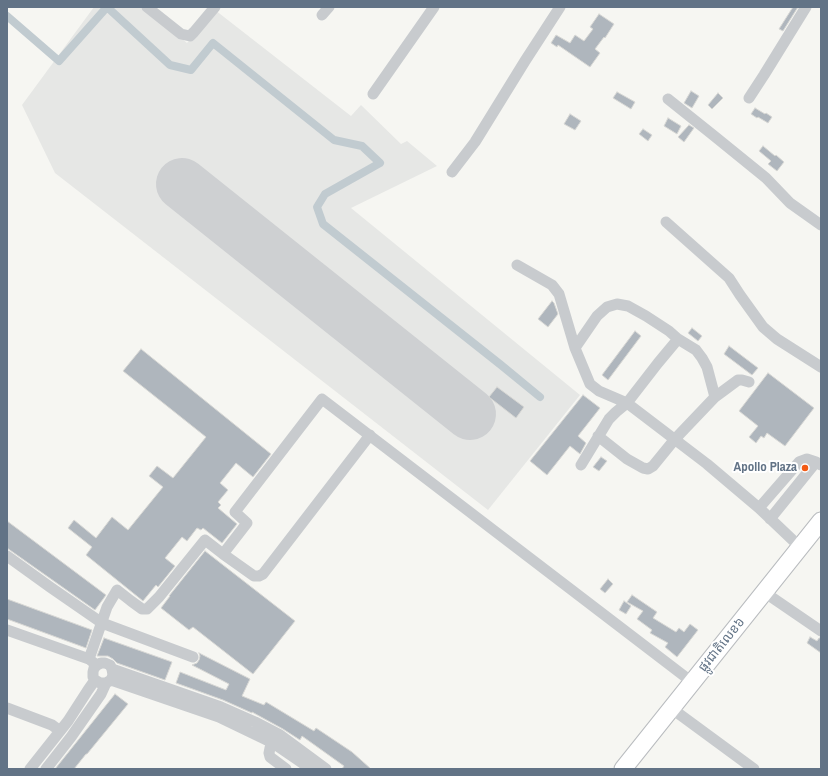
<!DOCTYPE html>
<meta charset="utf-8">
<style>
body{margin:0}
#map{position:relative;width:828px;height:776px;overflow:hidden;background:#f6f6f2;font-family:"Archivo Narrow",sans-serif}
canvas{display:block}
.frame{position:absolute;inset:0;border:8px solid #627386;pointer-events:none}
</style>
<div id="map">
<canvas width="828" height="776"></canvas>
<div class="frame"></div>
</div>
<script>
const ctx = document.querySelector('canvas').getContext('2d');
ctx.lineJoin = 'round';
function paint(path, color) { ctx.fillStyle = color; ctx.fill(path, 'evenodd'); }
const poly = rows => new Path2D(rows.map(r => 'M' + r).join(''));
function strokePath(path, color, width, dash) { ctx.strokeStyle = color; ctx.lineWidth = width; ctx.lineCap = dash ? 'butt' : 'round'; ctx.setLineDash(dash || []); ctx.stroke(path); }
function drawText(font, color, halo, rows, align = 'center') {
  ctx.font = font + ' "Archivo Narrow","Noto Sans Khmer",sans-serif'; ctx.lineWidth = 4; ctx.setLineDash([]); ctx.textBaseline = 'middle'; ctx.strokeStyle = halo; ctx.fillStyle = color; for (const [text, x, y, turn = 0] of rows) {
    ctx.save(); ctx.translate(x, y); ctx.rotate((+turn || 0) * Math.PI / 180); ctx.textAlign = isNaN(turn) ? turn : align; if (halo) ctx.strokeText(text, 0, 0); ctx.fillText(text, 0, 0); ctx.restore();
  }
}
const built = poly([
 [94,7,145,7,187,43,215,10,351,116,361,105,401,144,407,141,437,166,351,208,580,395,488,510,55,173,22,105]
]);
const canal = poly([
 [7,16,59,61,107,7,170,65,191,70,213,43,334,140,362,146,380,163,325,194,317,207,323,224,501,365,540,397]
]);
const runway = poly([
 [182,184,470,414]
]);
const building = poly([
 [793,7,798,7,783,31,779,29,793,7],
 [599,14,614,24,605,38,604,37,595,49,600,53,590,67,558,45,557,47,551,43,556,35,570,43,575,35,584,41,593,29,590,27,599,14],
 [691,91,699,96,692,108,684,103,691,91],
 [617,92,635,102,631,109,613,98,617,92],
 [718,93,723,98,712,109,708,105,718,93],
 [755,108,765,114,766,113,772,117,768,123,758,117,757,118,751,114,755,108],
 [570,114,581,121,575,130,564,124,570,114],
 [668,118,681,126,677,134,664,126,668,118],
 [689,125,694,128,684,142,678,137,689,125],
 [643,129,652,135,648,141,639,134,643,129],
 [763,146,775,156,776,155,784,162,777,171,768,164,771,161,759,151,763,146],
 [552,301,554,303,558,314,548,327,538,319,552,301],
 [692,328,702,336,698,341,688,333,692,328],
 [635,331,641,336,608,380,602,375,635,331],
 [729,346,758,368,752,375,724,354,729,346],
 [141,349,271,454,253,477,236,463,220,483,228,490,218,502,221,505,218,508,237,524,222,543,203,528,201,530,197,528,187,541,182,537,165,558,175,566,158,587,156,585,143,601,86,555,92,547,68,528,74,520,96,538,112,517,128,530,163,487,149,476,157,466,173,478,206,437,123,371,141,349],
 [768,373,814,408,785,446,767,433,764,438,761,436,756,443,749,437,758,426,739,411,768,373],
 [497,387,524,407,516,418,489,397,497,387],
 [583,395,600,408,578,436,586,443,580,454,570,446,547,475,530,461,583,395],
 [601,457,607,461,599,471,593,467,601,457],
 [7,521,106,595,95,610,7,548,7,521],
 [205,551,295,621,253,674,193,627,189,630,161,608,170,596,169,596,205,551],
 [608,579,613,584,605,593,600,589,608,579],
 [632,595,657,612,653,618,676,632,679,628,684,632,690,624,698,630,677,657,665,647,668,643,650,633,652,630,637,619,643,611,627,602,632,595],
 [7,599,92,630,86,648,7,619,7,599],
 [624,601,631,606,626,614,619,610,624,601],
 [810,637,817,641,819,638,821,638,821,653,807,643,810,637],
 [104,638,172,662,165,680,117,663,113,659,108,656,97,656,104,638],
 [199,653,250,679,242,696,264,705,266,702,314,731,316,728,352,752,371,769,342,769,344,766,302,736,300,740,283,729,252,712,252,713,223,700,176,683,180,672,226,690,229,684,192,665,197,663,199,660,200,656,199,653],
 [115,694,128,704,87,754,86,754,74,769,55,769,115,694]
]);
const minor = poly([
 [147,7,181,34,190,36,194,32,215,7],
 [322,15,329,7],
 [373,94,434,7],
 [749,98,764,75,806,7],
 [668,99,713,135,766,178,790,203,821,225],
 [452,172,475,142,525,61,560,7],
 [666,222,729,278,740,295,763,327,777,339,821,367],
 [517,265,552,285,559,294,575,348,590,384,599,391,627,403,707,464,759,508,800,547],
 [575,348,597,316,607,307,617,304,628,306,646,316,669,331,678,339,658,363,627,403,616,412,609,419,581,465],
 [715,397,738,380,742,380,749,382],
 [598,436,627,459,643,468,648,469,653,466,675,439,715,397,707,367,702,358,696,350,678,339],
 [759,508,799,462,807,459,816,462,821,465],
 [770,519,816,462],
 [223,554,254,576,259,576,263,574,370,435],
 [7,556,50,587,102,623,193,657],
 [764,592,821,631],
 [7,630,89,659,94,663],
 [89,659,107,607,117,590,131,601,142,609,147,609,159,597,205,540,223,554,247,523,235,512,322,399,692,682],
 [112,669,113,675,111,680,106,683,100,683,95,680,93,677,93,672,94,668,97,665,101,663,105,663,110,665,112,669,221,707,255,722,280,735,326,769],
 [111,680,219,717,273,743,311,769],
 [7,708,52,725,60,731],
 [671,708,754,769],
 [277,738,270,748,269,753,270,757,286,769],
 [30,769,68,721,88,690,95,680],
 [46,769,71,737,101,694,106,683]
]);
const highway = poly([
 [623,769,821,521]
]);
const markers = [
 [805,468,4,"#f35b15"]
];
const poiNames = [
 ["Apollo Plaza",797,468]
];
const streetNames = [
 ["ផ្លូវជាតិលេខ៦",722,645,-51]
];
paint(built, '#e6e7e5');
strokePath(canal, '#c1cbd0', 8);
strokePath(runway, '#ced0d2', 52);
paint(building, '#afb6bd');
strokePath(building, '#d7d7d4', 1);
strokePath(highway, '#b9bcbf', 19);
strokePath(minor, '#c8cbce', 11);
strokePath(highway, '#fff', 17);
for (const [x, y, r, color] of markers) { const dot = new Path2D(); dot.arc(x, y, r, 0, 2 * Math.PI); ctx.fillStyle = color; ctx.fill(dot); strokePath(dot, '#fff', 1.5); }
drawText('bold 13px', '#627386', '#fff', poiNames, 'right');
drawText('13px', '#627386', '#fff', streetNames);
</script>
